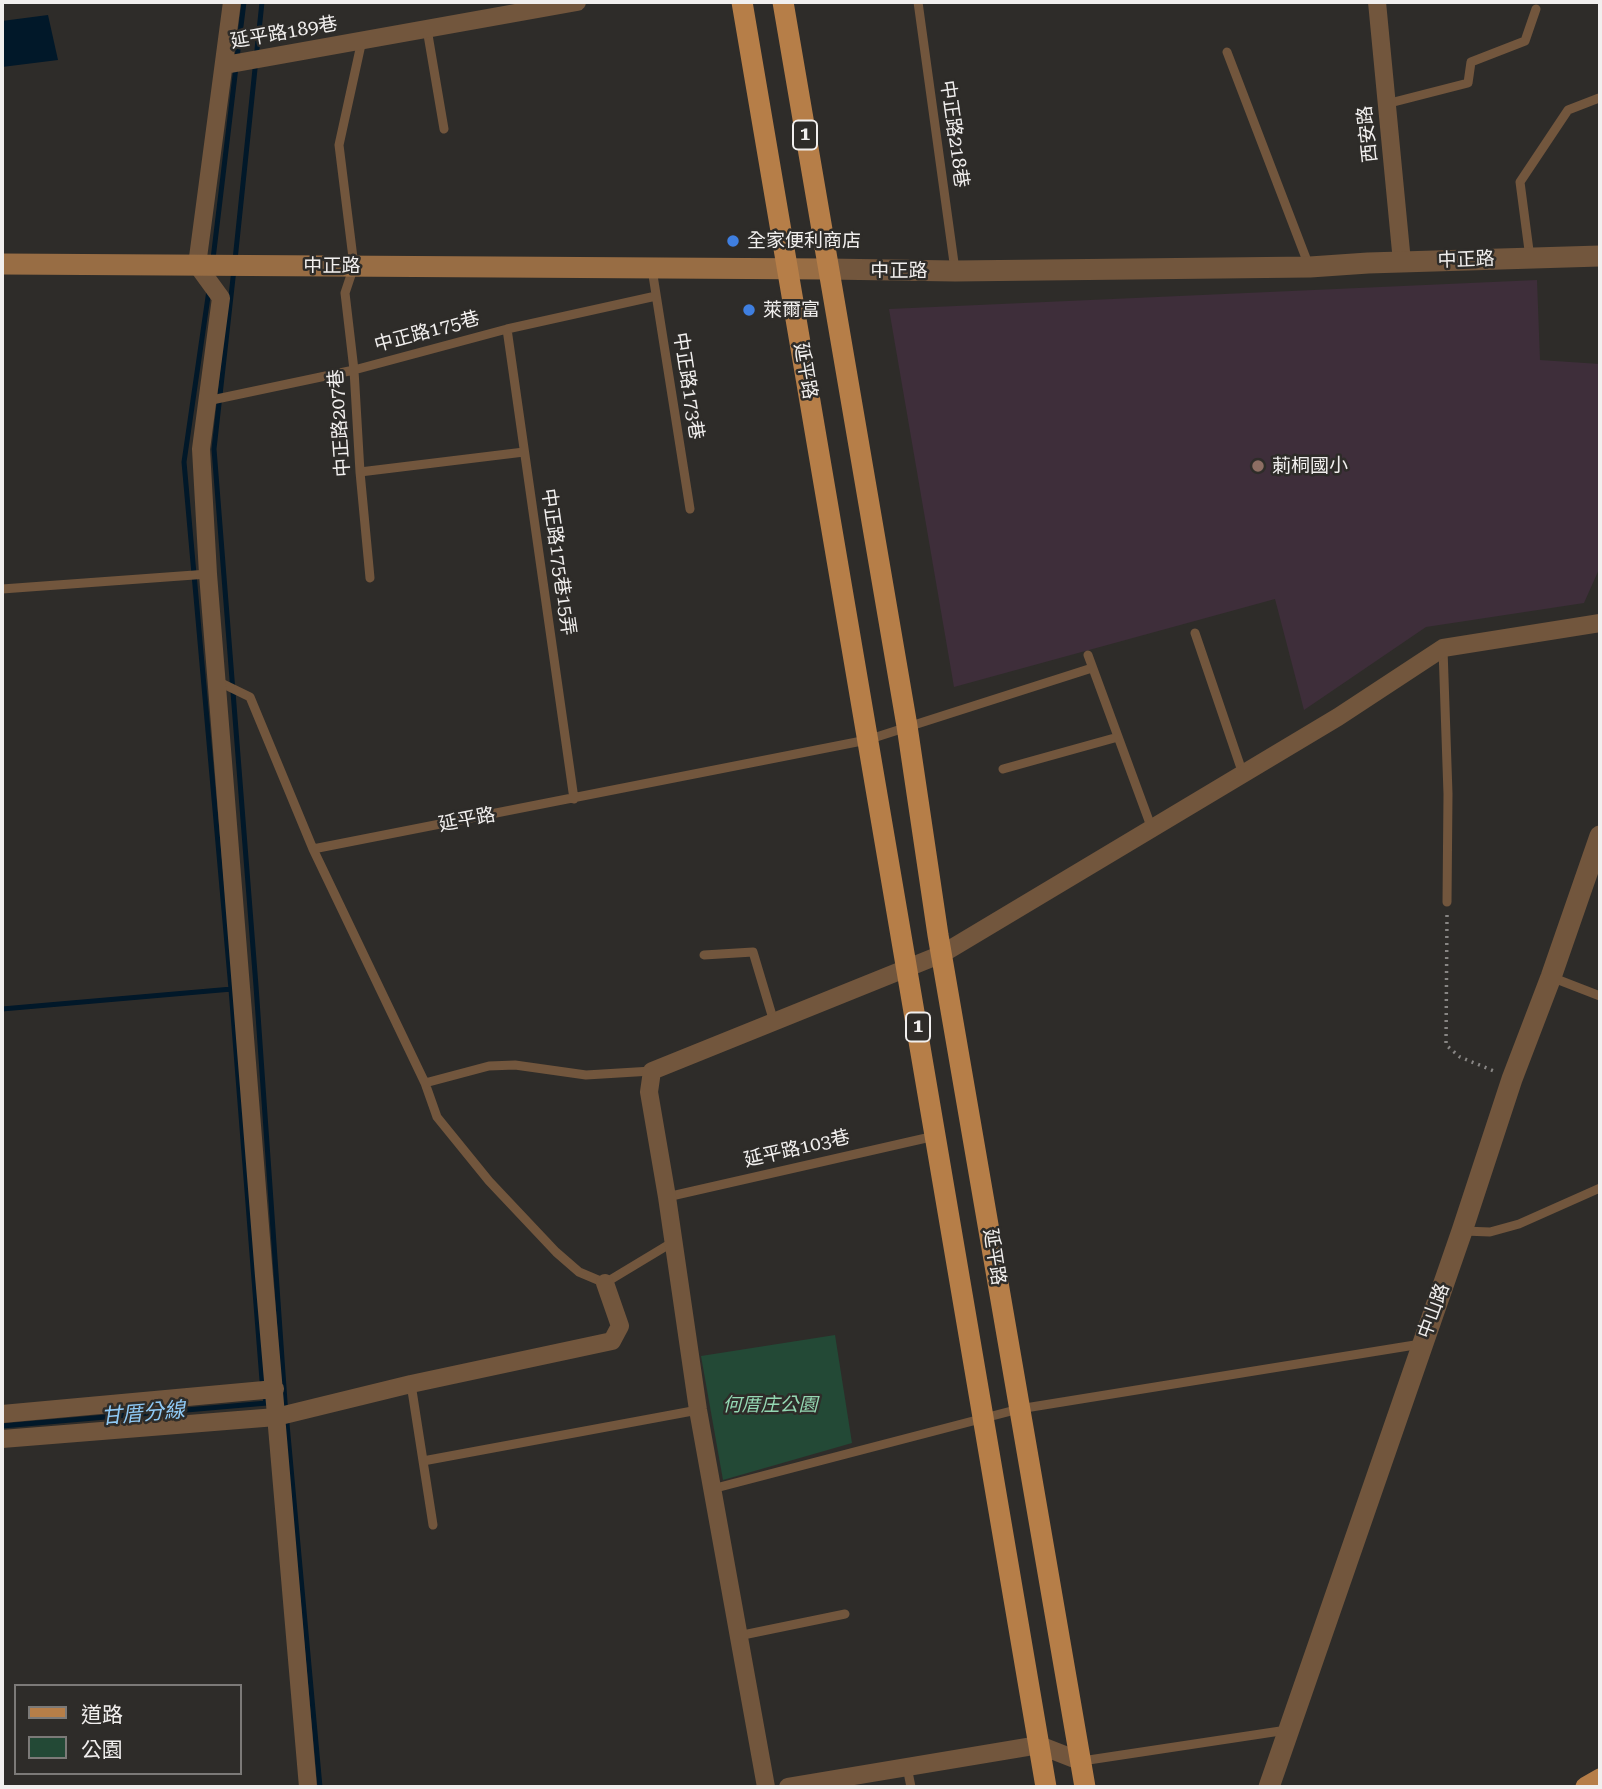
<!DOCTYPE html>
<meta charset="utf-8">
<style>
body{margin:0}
#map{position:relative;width:1602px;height:1789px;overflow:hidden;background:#2e2c29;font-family:"Roboto Serif","Noto Sans TC",serif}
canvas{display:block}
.frame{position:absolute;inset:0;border:4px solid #f1efee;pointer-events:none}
.legend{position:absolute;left:14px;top:1684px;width:228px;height:91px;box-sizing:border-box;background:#2e2c29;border:2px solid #7c7a78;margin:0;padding:9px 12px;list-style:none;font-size:21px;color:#f1efee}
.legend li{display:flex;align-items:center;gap:14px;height:35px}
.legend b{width:35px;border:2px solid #7c7a78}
</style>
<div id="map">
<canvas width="1602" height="1789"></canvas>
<div class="frame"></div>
<ul class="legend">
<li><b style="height:9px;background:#b67e48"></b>道路</li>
<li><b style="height:19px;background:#234936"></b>公園</li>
</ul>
</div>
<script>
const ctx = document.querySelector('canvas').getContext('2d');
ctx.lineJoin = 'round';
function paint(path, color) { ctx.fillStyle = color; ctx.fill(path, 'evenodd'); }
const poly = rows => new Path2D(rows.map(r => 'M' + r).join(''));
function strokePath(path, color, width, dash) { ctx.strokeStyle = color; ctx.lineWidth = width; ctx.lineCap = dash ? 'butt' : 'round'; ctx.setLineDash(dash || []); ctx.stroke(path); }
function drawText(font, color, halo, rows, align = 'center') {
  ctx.font = font + ' "Roboto Serif","Noto Sans TC",serif'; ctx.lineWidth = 5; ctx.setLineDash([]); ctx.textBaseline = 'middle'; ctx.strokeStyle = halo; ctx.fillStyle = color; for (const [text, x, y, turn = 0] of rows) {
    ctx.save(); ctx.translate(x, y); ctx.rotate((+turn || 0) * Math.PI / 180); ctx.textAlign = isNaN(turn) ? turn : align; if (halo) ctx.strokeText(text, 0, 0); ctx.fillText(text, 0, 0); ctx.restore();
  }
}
const education = poly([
 [1537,280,1540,360,1600,364,1600,567,1584,603,1426,627,1304,710,1275,599,954,687,889,309]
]);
const green = poly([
 [835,1335,852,1443,723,1480,701,1356]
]);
const water = poly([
 [48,15,58,60,2,67,2,21]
]);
const stream = poly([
 [237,58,244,2],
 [213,259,236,67],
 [235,260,262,2],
 [234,269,214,449,256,986,285,1402,320,1787],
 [209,290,184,462,231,989,262,1380,266,1403],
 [2,1009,232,989],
 [2,1426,267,1403]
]);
const path = poly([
 [1447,915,1446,1045,1460,1057,1494,1071]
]);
const service = poly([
 [918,2,955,270],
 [427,29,444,129],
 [362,40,339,145,354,266,345,293,354,370,360,472,370,578],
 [1227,52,1309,266],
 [1386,104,1468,83,1471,62,1525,41,1536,9],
 [1530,258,1520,182,1568,110,1599,98],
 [652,269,690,509],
 [507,329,574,799],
 [207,401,354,370,507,329,656,296],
 [360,472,524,452],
 [2,589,208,574],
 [1195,633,1243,774],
 [1443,649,1448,794,1447,902],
 [1088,655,1152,829],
 [217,681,250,697,313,849,425,1083],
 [1003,769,1118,737],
 [313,849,867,740,1092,668],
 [704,955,753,952,774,1022],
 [1551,977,1600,996],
 [652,1071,586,1075,515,1065,489,1066,425,1083,437,1117,489,1181,556,1252,579,1272,605,1283,673,1242],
 [667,1197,935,1136],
 [1464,1231,1490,1232,1519,1224,1600,1188],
 [411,1384,433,1525],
 [423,1461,698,1410],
 [712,1489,1019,1409,1421,1344],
 [738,1636,845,1614],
 [1082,1761,1287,1730],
 [907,1767,911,1787]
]);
const minor = poly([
 [232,2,197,265,221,298,201,449,208,574,264,1276,308,1787],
 [1377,2,1402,262],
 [225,65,577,2],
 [2,1414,275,1389],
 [2,1439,276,1417,411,1384,612,1341,620,1326,605,1283],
 [766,1787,698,1410,667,1197,649,1092,652,1071,942,954,1338,717,1443,648,1600,623],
 [788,1787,1039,1745,1080,1761]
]);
const tertiary = poly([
 [828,269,955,271,1310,267,1368,263,1600,256],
 [1269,1787,1462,1231,1512,1079,1551,977,1600,836]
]);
const secondary = poly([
 [2,264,828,269]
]);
const primary = poly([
 [742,2,1046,1787],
 [783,2,907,726,938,935,1085,1787],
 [1586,1787,1600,1779]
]);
const markers = [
 [733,241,7,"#3f7fe0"],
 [749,310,7,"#3f7fe0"],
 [1258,466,7,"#8d6e63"]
];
const shields = [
 [805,135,24],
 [918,1027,24]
];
const shieldNames = [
 ["1",805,135],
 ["1",918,1027]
];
const streetNames = [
 ["延平路189巷",284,33,-10],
 ["中正路218巷",954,134,82],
 ["西安路",1368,134,-96],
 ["中正路",1466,260,-2],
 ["中正路",332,266],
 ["中正路",899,271],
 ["中正路175巷",427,332,-15],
 ["延平路",805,371,80],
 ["中正路173巷",688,386,81],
 ["中正路207巷",340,423,-94],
 ["中正路175巷15弄",558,562,82],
 ["延平路",467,820,-11],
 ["延平路103巷",797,1149,-13],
 ["延平路",994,1257,81],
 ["中山路",1434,1311,-70]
];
const poiNames = [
 ["全家便利商店",747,241],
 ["萊爾富",763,310],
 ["莿桐國小",1272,466]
];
const parkNames = [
 ["何厝庄公園",770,1405]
];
const waterNames = [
 ["甘厝分線",143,1414,-5]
];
paint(education, '#3e2e3a');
paint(green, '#234936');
paint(water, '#011829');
strokePath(stream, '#011829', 5);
strokePath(path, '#888684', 3.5, [2, 5]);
strokePath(service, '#72563d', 9);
strokePath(minor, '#72563d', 18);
strokePath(tertiary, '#72563d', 21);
strokePath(secondary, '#986d44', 21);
strokePath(primary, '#b67e48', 21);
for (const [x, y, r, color] of markers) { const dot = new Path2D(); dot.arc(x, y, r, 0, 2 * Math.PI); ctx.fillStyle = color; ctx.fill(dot); strokePath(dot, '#2e2c29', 2.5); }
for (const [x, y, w] of shields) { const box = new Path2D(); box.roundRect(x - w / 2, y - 14.5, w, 29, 5); ctx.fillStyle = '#2e2c29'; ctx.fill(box); strokePath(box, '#f1efee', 2); }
drawText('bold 18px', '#f1efee', null, shieldNames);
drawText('19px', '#f1efee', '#2e2c29', streetNames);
drawText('19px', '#f1efee', '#2e2c29', poiNames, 'left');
drawText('italic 19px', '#94d8b3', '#2e2c29', parkNames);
drawText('italic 21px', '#8fc9f5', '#2e2c29', waterNames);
</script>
